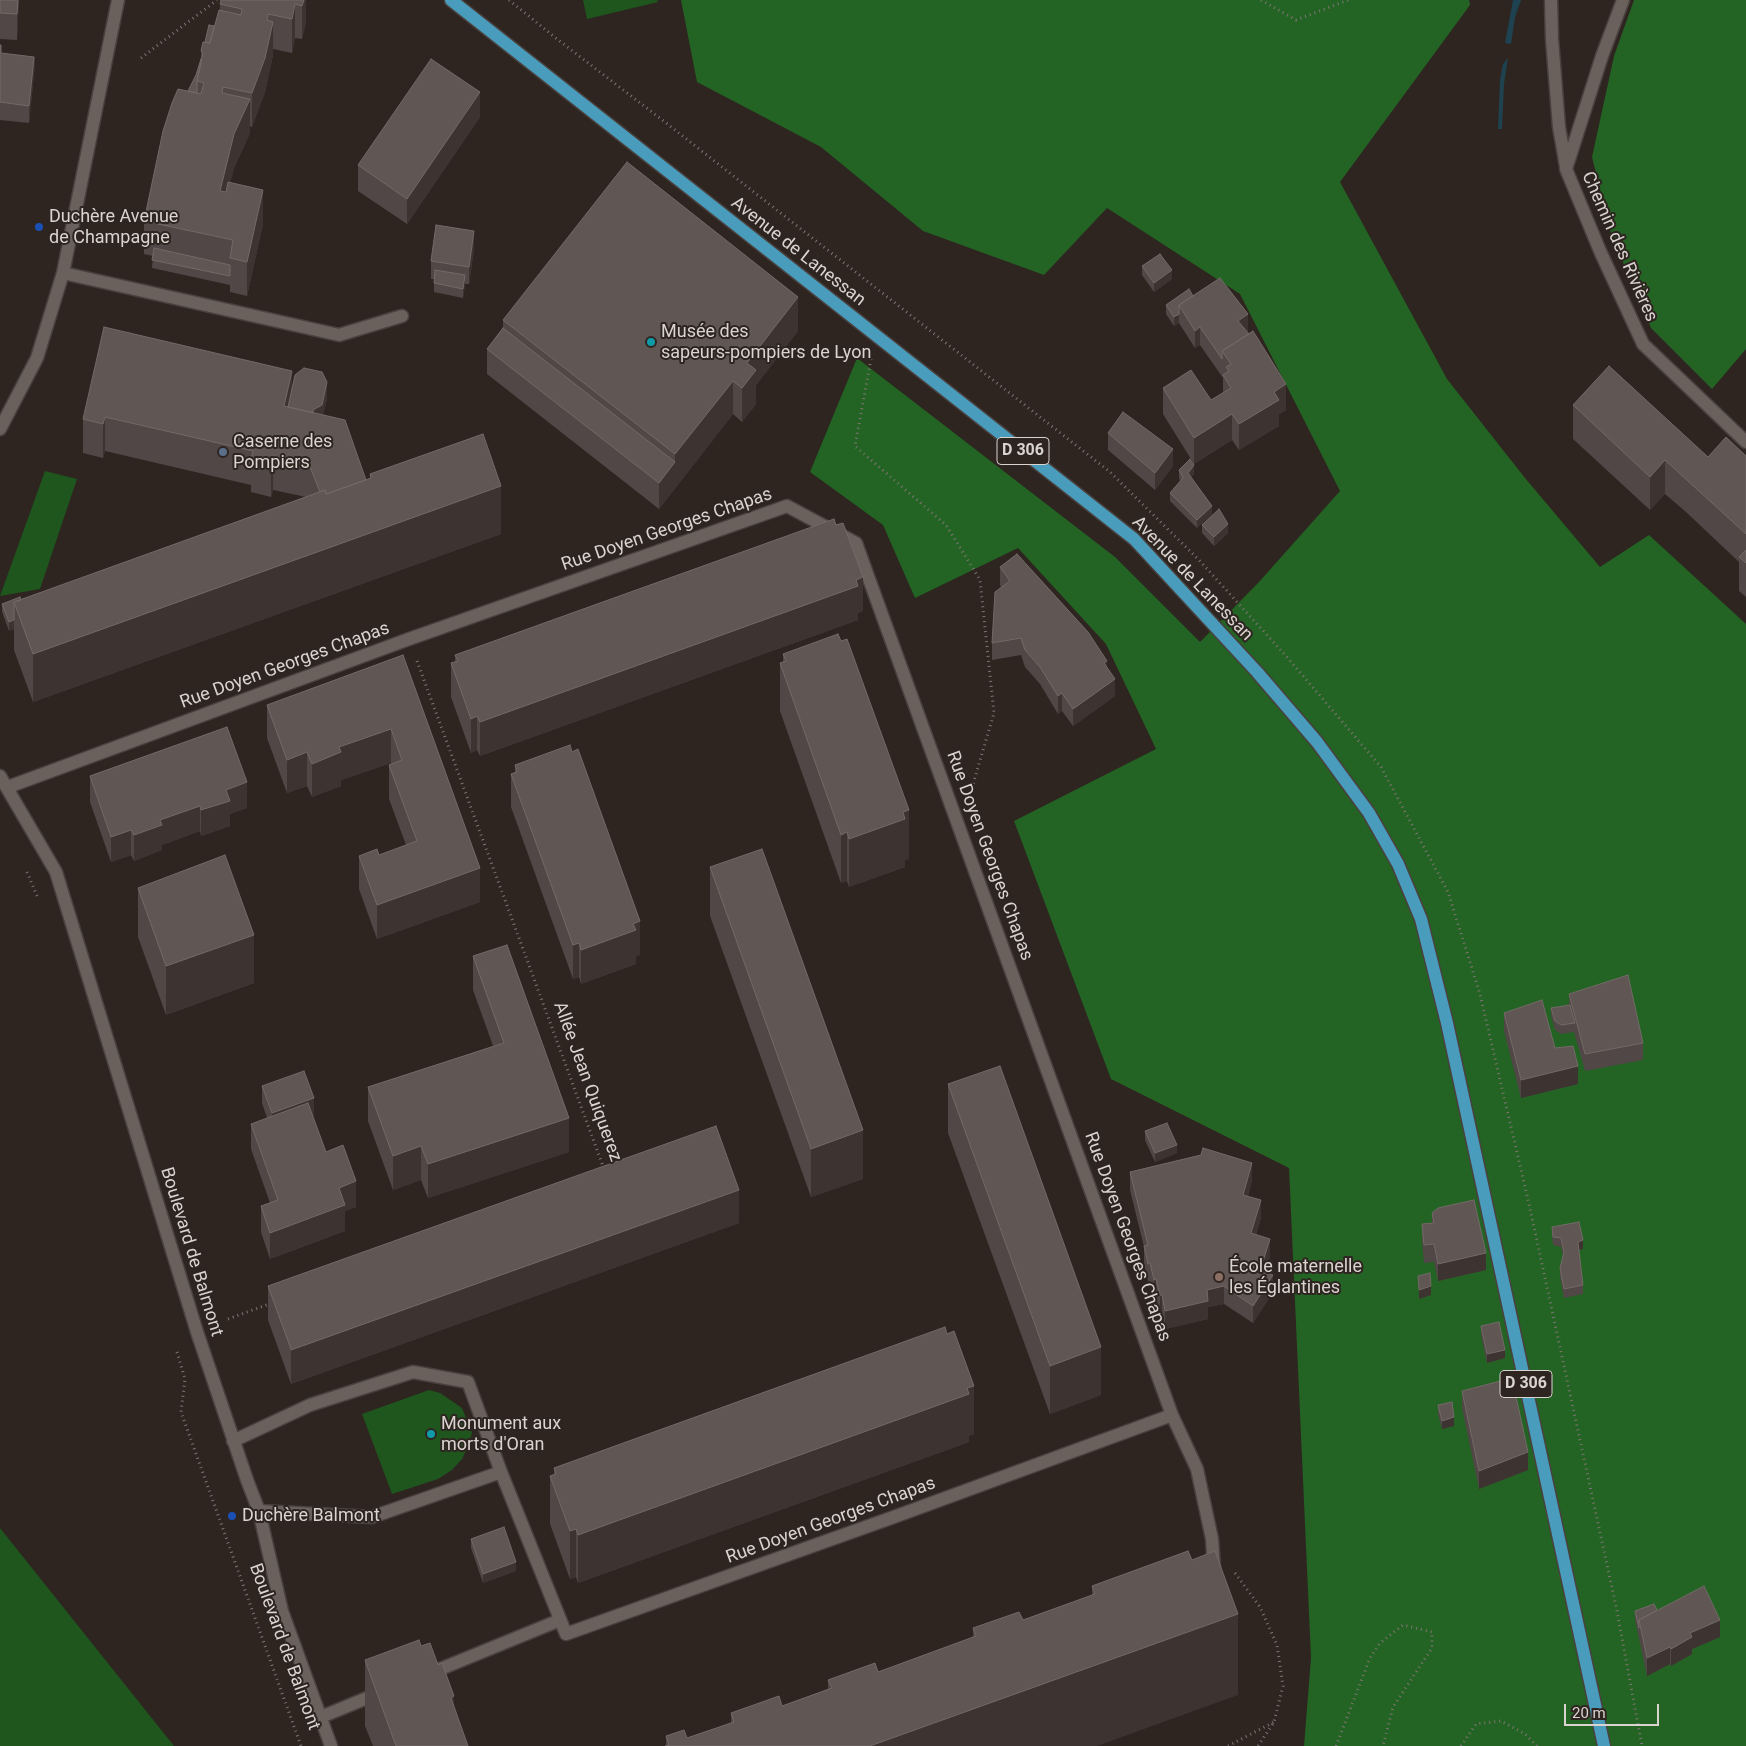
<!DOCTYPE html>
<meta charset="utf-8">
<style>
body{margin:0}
#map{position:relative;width:1746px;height:1746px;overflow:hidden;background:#2e2521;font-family:Roboto,sans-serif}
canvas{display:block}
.scale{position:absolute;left:1564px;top:1704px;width:95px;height:22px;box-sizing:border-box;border:2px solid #dad4d1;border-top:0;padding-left:6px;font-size:15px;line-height:18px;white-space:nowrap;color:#dad4d1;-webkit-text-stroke:4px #2e2521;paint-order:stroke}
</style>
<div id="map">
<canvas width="1746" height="1746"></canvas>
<div class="scale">20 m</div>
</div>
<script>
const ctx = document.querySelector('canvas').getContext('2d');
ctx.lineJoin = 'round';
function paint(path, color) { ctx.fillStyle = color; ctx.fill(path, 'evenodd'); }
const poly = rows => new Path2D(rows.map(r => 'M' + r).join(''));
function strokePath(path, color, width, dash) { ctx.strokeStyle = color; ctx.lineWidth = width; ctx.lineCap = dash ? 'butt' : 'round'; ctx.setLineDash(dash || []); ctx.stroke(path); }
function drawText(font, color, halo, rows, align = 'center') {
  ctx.font = font + ' Roboto,sans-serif'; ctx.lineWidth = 4; ctx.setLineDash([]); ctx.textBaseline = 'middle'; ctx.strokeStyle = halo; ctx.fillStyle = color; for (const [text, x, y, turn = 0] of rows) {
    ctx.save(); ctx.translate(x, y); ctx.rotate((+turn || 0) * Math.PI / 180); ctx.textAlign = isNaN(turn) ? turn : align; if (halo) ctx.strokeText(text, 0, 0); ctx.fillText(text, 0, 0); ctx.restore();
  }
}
const green = poly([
 [583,0,657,0,658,2,587,19],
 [45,471,77,479,40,589,0,596],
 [429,1390,440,1393,462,1408,472,1433,468,1446,462,1459,452,1470,438,1479,392,1494,362,1414],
 [0,1528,174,1746,0,1746]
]);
const forest = poly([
 [681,0,1469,0,1470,5,1340,182,1447,379,1525,478,1600,567,1649,535,1746,624,1746,1746,1304,1746,1311,1658,1289,1168,1111,1079,1014,821,1156,749,1106,644,1018,548,915,598,883,525,810,472,857,358,1115,557,1200,642,1259,582,1340,491,1240,294,1107,208,1044,275,923,231,821,147,697,82],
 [1634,0,1746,0,1746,349,1712,389,1651,328,1612,237,1592,157,1614,56]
]);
const water = poly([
 [1513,0,1521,0,1515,17,1511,44,1505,43],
 [1508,58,1504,84,1502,129,1498,129,1500,80,1503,64]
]);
const path = poly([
 [509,0,557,39,661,119,1110,472,1199,560,1286,656,1381,767,1448,892,1480,994,1529,1204,1617,1611,1642,1746],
 [1261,0,1296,20,1348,0],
 [141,58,217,0],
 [871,359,855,446,946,525,980,580,994,713,971,791],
 [417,661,604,1169],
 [27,872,37,896],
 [228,1319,272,1303],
 [177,1352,185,1379,181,1412,301,1746],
 [1235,1573,1260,1607,1277,1645,1283,1686,1274,1722,1258,1746],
 [1228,1746,1274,1722],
 [1336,1746,1370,1658,1380,1643,1403,1625,1432,1632,1432,1648,1393,1707,1383,1746],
 [1461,1746,1476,1724,1501,1721,1525,1734,1537,1746]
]);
const minor = poly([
 [1551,0,1552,39,1559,127,1566,167],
 [1623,0,1602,56,1566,169,1600,251,1643,344,1746,442],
 [63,273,339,335,402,316],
 [0,429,37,358,63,273,118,0],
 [0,776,56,872,197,1332,247,1480,259,1511,282,1611,331,1746],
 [8,787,409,639,787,506,856,543,1172,1415,891,1518,566,1634,501,1472,468,1382,413,1372,310,1405,233,1441],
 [1172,1415,1197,1469,1212,1539,1214,1568],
 [259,1511,372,1517,501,1472],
 [428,1674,560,1620],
 [321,1717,379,1693]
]);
const major = poly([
 [451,0,1134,539,1257,672,1317,742,1369,813,1398,864,1421,919,1447,1023,1604,1746]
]);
const wall = poly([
 [0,0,19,0,17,40,0,39],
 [306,0,306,22,302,39,295,38,292,53,273,49,273,55,265,92,252,127,250,126,250,133,234,168,230,183,263,224,247,296,230,292,230,285,152,268,153,256,144,254,144,221,188,91,196,75,201,59,201,51,214,26,220,10,220,4],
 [0,45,1,53,35,65,29,123,0,120],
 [480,117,407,224,358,191,358,165],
 [474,249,469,284,465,284,463,298,434,292,434,279,431,279,431,261],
 [1142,266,1172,279,1154,292,1142,275],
 [1193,296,1248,332,1247,332,1286,410,1279,414,1279,426,1239,450,1232,440,1194,464,1163,414,1163,388,1211,400,1223,393,1223,378,1200,345,1195,348,1179,323,1174,326,1166,314,1166,305],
 [503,320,798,331,756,385,756,404,742,422,733,414,659,509,487,374,487,349,503,328],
 [292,387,327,399,323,415,366,480,370,478,370,474,501,534,33,702,14,650,14,629,9,631,2,612,2,604,21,600,306,497,273,490,271,497,251,492,251,485,105,451,103,458,83,453,83,419],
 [1573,405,1708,457,1746,456,1746,597,1739,591,1739,562,1686,512,1665,494,1650,510,1573,439],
 [1108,433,1173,466,1155,490,1108,450],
 [1179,470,1194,474,1191,477,1212,506,1197,528,1170,501,1170,493,1180,481,1179,478],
 [1202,525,1228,533,1214,546,1202,533],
 [1000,567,1107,668,1115,696,1073,726,1062,711,1058,714,1040,684,1025,667,1021,655,992,660,992,643,1001,587,1000,585],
 [863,611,858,613,858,620,480,756,477,750,471,753,451,697,451,663,455,662,455,655],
 [783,654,909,859,905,860,905,867,849,887,847,881,841,883,780,711,780,663,783,662],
 [403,655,480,902,377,939,359,889,359,856,379,855,406,845,389,799,389,765,391,764,391,763,341,780,341,786,312,797,307,786,287,793,267,738,267,705],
 [515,765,640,955,636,956,636,964,581,984,579,977,573,979,511,807,511,774,515,772],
 [90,776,247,808,230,814,230,826,201,836,200,831,162,845,162,850,134,861,131,855,111,862,90,802],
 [710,867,863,1179,811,1197,710,916],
 [138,888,254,983,166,1015,138,937],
 [473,956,569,1152,428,1198,421,1180,393,1190,368,1121,368,1087,493,1046,473,990],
 [1569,994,1643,1043,1643,1060,1585,1071,1574,1032,1561,1034,1555,1030,1551,1016,1551,1008,1569,1005],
 [1504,1013,1555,1048,1578,1084,1521,1098,1504,1031],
 [948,1084,1101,1395,1050,1414,948,1133],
 [262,1086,314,1115,312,1116,326,1152,356,1207,345,1211,345,1231,270,1259,261,1232,261,1206,270,1203,251,1149,251,1124,267,1118,262,1103],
 [1145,1131,1177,1153,1155,1162,1145,1140],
 [1130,1172,1252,1180,1248,1196,1261,1218,1256,1235,1270,1256,1265,1273,1273,1292,1253,1323,1224,1304,1208,1307,1208,1319,1165,1329,1162,1312,1160,1313,1156,1297,1154,1297,1150,1281,1148,1281,1144,1263,1144,1247,1130,1190],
 [1432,1213,1486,1270,1438,1281,1434,1262,1424,1263,1422,1241,1422,1224,1432,1223],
 [739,1223,291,1384,268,1320,268,1286],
 [1552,1227,1583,1249,1579,1250,1583,1285,1583,1294,1564,1298,1560,1277,1560,1268,1563,1256,1561,1247,1553,1245,1552,1236],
 [1481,1326,1505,1358,1487,1363,1481,1335],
 [1462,1391,1528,1470,1479,1489,1462,1408],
 [1438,1405,1454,1426,1442,1429,1438,1414],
 [974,1434,969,1436,969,1442,578,1583,576,1577,570,1579,550,1524,550,1476,554,1474,554,1468],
 [471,1539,516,1571,483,1583,471,1548],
 [1092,1586,1238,1695,666,1746,666,1736,687,1738,731,1723,731,1713,782,1706,828,1689,828,1680,878,1672,973,1638,973,1628,1023,1620,1092,1595],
 [1657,1610,1720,1637,1692,1649,1692,1654,1671,1666,1670,1664,1647,1676,1635,1620,1635,1611],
 [421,1646,454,1709,468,1746,373,1746,365,1726,365,1660]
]);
const shadedWall = poly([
 [18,0,19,0,17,40,17,14],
 [304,0,306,0,306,22,302,39,302,6],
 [295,4,295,38,292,53,292,19],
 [268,14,268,44,273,22,273,55,265,92,252,127,252,93],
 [35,56,35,65,29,123,29,106,34,57],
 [480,92,480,117,407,224,407,199],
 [250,99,250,133,234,168,220,224,220,191,234,134],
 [263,190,263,224,247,296,247,262],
 [474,231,474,249,469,284,469,267],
 [1172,270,1172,279,1154,292,1154,283],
 [465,275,465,284,463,298,463,289],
 [798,297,798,331,756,385,756,404,742,422,742,388,747,363],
 [1179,314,1179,323,1174,326,1174,317],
 [1248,314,1248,332,1238,339,1238,321],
 [1200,327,1200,345,1195,348,1195,331],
 [292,371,292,404,288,424,284,406],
 [733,381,733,414,659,509,659,483,675,462,675,454],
 [327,382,327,399,316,447,309,437,313,410],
 [1286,384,1286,410,1279,414,1279,426,1239,450,1239,424,1274,392],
 [1232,414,1232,440,1194,464,1194,438],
 [105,417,105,451,103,458,103,424],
 [1173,449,1173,466,1155,490,1155,473],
 [273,456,273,490,271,497,271,463],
 [1665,460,1665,494,1650,510,1650,477],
 [1194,465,1194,474,1188,481,1188,473],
 [501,486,501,534,33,702,33,654],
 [1212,506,1212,515,1197,528,1197,520],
 [1228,524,1228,533,1214,546,1214,537],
 [863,577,863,611,858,613,858,620,480,756,480,722],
 [14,620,14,629,9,631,9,622],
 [1107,661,1107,678,1104,663],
 [1115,679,1115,696,1073,726,1073,709],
 [1062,693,1062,711,1058,714,1058,696],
 [477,716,477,750,471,753,471,719],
 [391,729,391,763,341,780,341,786,312,797,312,764,339,747],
 [307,752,307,786,287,793,287,760],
 [247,782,247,808,230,814,230,826,201,836,201,810,226,790],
 [200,806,200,831,162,845,162,850,134,861,134,835,160,820],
 [909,810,909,859,905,860,905,867,849,887,849,839,903,812],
 [131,830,131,855,111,862,111,837],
 [847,832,847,881,841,883,841,835],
 [480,868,480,902,377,939,377,905],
 [640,921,640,955,636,956,636,964,581,984,581,950],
 [254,935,254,983,166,1015,166,966],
 [579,943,579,977,573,979,573,945],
 [1578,1066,1578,1084,1521,1098,1521,1080],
 [314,1098,314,1115,272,1130,272,1113],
 [569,1118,569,1152,428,1198,428,1164],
 [863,1130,863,1179,811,1197,811,1149],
 [1177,1145,1177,1153,1155,1162,1155,1153],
 [421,1146,421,1180,393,1190,393,1156],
 [1252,1163,1252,1180,1243,1212,1243,1195],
 [356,1181,356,1207,345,1211,345,1231,270,1259,270,1233,339,1188],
 [739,1190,739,1223,291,1384,291,1350],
 [1261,1200,1261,1218,1251,1250,1251,1233],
 [1270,1239,1270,1256,1260,1288,1260,1271],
 [1583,1240,1583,1249,1578,1250,1578,1242],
 [1486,1253,1486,1270,1438,1281,1438,1264],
 [1273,1275,1273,1292,1253,1323,1253,1306],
 [1156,1279,1156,1297,1154,1297,1154,1280],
 [1224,1286,1224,1304,1208,1307,1208,1319,1165,1329,1165,1311,1207,1290],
 [1431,1286,1431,1295,1419,1299,1419,1290],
 [1160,1295,1162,1295,1162,1312,1160,1313],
 [1101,1347,1101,1395,1050,1414,1050,1366],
 [1505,1350,1505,1358,1487,1363,1487,1354],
 [974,1386,974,1434,969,1436,969,1442,578,1583,578,1535],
 [1454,1417,1454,1426,1442,1429,1442,1421],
 [1528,1452,1528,1470,1479,1489,1479,1471],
 [576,1529,576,1577,570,1579,570,1531],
 [516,1562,516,1571,483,1583,483,1574],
 [1238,1614,1238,1695,1097,1746,870,1746],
 [1720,1620,1720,1637,1692,1649,1692,1654,1671,1666,1671,1649,1690,1633],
 [1670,1647,1670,1664,1647,1676,1647,1658],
 [454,1696,454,1746,451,1698]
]);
const building = poly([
 [0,0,18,0,17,14,0,13,0,0],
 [221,0,304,0,302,6,295,4,292,19,268,14,267,20,273,22,265,58,252,93,223,87,222,93,250,99,234,134,220,191,226,192,228,182,263,190,247,262,230,258,233,240,144,221,163,131,172,103,178,89,201,94,204,83,197,81,203,52,201,51,203,42,210,43,219,10,241,15,242,9,220,4,221,0],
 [209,25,214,26,210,43,205,42,209,25],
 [0,45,1,45,1,53,34,57,29,106,0,102,0,45],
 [201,59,201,63,197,81,197,93,188,91,196,75,201,59],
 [431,59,480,92,407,199,358,165,431,59],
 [627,162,798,297,747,363,756,370,742,388,733,381,675,454,503,320,627,162],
 [436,225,474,231,469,267,431,261,436,225],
 [154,248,230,265,230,276,152,260,154,248],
 [1160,254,1172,270,1154,283,1142,266,1160,254],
 [435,270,465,275,463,289,434,283,435,270],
 [1220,278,1248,314,1238,321,1249,334,1222,351,1222,359,1200,327,1195,331,1179,305,1220,278],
 [1189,289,1193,296,1179,305,1179,314,1174,317,1166,305,1189,289],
 [104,327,292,371,284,406,345,420,366,480,326,494,325,490,320,492,309,464,273,456,271,463,251,458,253,451,105,417,103,424,83,419,104,327],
 [503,328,675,462,659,483,487,349,503,328],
 [1253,331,1286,384,1274,392,1279,400,1239,424,1232,414,1194,438,1163,388,1191,370,1211,400,1231,388,1223,375,1229,371,1226,367,1231,364,1222,351,1253,331],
 [1609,366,1708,457,1726,437,1746,456,1746,534,1665,460,1650,477,1573,405,1609,366],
 [304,368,322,372,327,382,322,405,313,410,313,413,288,407,295,375,304,368],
 [1123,412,1173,449,1155,473,1108,433,1123,412],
 [483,434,501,486,33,654,14,602,325,490,326,494,371,478,370,474,483,434],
 [1190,459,1194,465,1188,473,1212,506,1197,520,1170,493,1183,478,1179,470,1190,459],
 [1219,509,1228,524,1214,537,1202,525,1219,509],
 [834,519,836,525,843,523,863,577,856,580,858,586,480,722,477,716,471,719,451,663,458,661,455,655,834,519],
 [1746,550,1746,563,1739,557,1746,550],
 [1017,554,1088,632,1107,661,1104,663,1115,679,1073,709,1062,693,1058,696,1040,667,1025,650,1021,638,992,643,995,592,1010,581,1000,567,1017,554],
 [20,597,21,600,14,602,14,620,9,622,2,604,20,597],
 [838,634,841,641,847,639,909,810,903,812,905,819,849,839,847,832,841,835,780,663,786,661,783,654,838,634],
 [403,655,480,868,377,905,359,856,377,849,379,855,417,841,389,765,402,760,391,729,339,747,341,752,312,764,307,752,287,760,267,705,403,655],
 [227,727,247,782,226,790,230,801,201,810,200,806,160,820,162,825,134,835,131,830,111,837,90,776,227,727],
 [570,745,572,752,578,749,640,921,633,924,636,930,581,950,579,943,573,945,511,774,517,772,515,765,570,745],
 [762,849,863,1130,811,1149,710,867,762,849],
 [225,855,254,935,166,966,138,888,225,855],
 [507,945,569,1118,428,1164,421,1146,393,1156,368,1087,504,1043,473,956,507,945],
 [1628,975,1643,1043,1585,1054,1569,994,1628,975],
 [1542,1000,1555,1048,1573,1046,1578,1066,1521,1080,1504,1013,1542,1000],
 [1570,1005,1575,1023,1561,1025,1555,1021,1551,1008,1570,1005],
 [1000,1066,1101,1347,1050,1366,948,1084,1000,1066],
 [304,1071,314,1098,272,1113,262,1086,304,1071],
 [308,1103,326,1152,343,1145,356,1181,339,1188,345,1205,270,1233,261,1206,278,1200,251,1124,308,1103],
 [1167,1123,1177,1145,1155,1153,1145,1131,1167,1123],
 [716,1126,739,1190,291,1350,291,1349,268,1286,716,1126],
 [1203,1148,1252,1163,1243,1195,1261,1200,1251,1233,1270,1239,1260,1271,1273,1275,1253,1306,1224,1286,1207,1290,1208,1301,1165,1311,1162,1295,1160,1295,1156,1279,1154,1280,1150,1263,1148,1264,1144,1246,1148,1245,1130,1172,1201,1155,1203,1148],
 [1474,1200,1486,1253,1438,1264,1434,1244,1424,1245,1422,1224,1434,1223,1432,1213,1438,1208,1474,1200],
 [1579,1222,1583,1240,1578,1242,1583,1285,1564,1289,1560,1268,1564,1252,1561,1238,1553,1237,1552,1227,1579,1222],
 [1430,1273,1431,1286,1419,1290,1418,1276,1430,1273],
 [1499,1322,1505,1350,1487,1354,1481,1326,1499,1322],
 [945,1327,947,1334,954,1331,974,1386,967,1388,969,1394,578,1535,576,1529,570,1531,550,1476,556,1474,554,1468,945,1327],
 [1512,1378,1528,1452,1479,1471,1462,1391,1512,1378],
 [1452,1402,1454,1417,1442,1421,1438,1405,1452,1402],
 [504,1527,516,1562,483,1574,471,1539,504,1527],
 [1188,1551,1192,1560,1215,1551,1238,1614,870,1746,665,1746,669,1745,666,1736,684,1730,687,1738,734,1722,731,1713,779,1696,782,1706,832,1688,828,1680,875,1663,878,1672,976,1636,973,1628,1019,1612,1023,1620,1095,1594,1092,1586,1188,1551],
 [1704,1586,1720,1620,1690,1633,1692,1637,1671,1649,1670,1647,1647,1658,1639,1620,1704,1586],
 [1654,1604,1657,1610,1639,1620,1639,1628,1635,1611,1654,1604],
 [419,1640,421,1646,430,1643,438,1665,442,1663,454,1696,451,1698,468,1746,396,1746,365,1660,419,1640]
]);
const markers = [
 [39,227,5,"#1a4fb4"],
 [651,342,5,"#0f9aa8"],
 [223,452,5,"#5c6f8a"],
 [1219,1277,5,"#8d6e63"],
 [431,1434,5,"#0f9aa8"],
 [232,1516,5,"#1a4fb4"]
];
const shields = [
 [1023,451,52],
 [1526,1384,52]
];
const shieldNames = [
 ["D 306",1023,451],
 ["D 306",1526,1384]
];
const poiNames = [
 ["Duchère Avenue",49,217],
 ["de Champagne",49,238],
 ["Musée des",661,332],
 ["sapeurs-pompiers de Lyon",661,353],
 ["Caserne des",233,442],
 ["Pompiers",233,463],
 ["École maternelle",1229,1267],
 ["les Églantines",1229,1288],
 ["Monument aux",441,1424],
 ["morts d'Oran",441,1445],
 ["Duchère Balmont",242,1516]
];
const streetNames = [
 ["Chemin des Rivières",1619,247,66],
 ["Avenue de Lanessan",798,252,38],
 ["Rue Doyen Georges Chapas",667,530,-19],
 ["Avenue de Lanessan",1192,579,46],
 ["Rue Doyen Georges Chapas",285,666,-20],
 ["Rue Doyen Georges Chapas",989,856,70],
 ["Allée Jean Quiquerez",587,1082,70],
 ["Rue Doyen Georges Chapas",1127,1237,70],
 ["Boulevard de Balmont",191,1252,73],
 ["Rue Doyen Georges Chapas",831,1521,-20],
 ["Boulevard de Balmont",284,1647,70]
];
paint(green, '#1e561e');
paint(forest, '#236323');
paint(water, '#1e424f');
strokePath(minor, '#49413e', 15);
strokePath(major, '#49413e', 15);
strokePath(path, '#7e7672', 3, [1, 4]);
strokePath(minor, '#6b615c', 12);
strokePath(major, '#4a9cbd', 12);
paint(wall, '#514746');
paint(shadedWall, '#3d3331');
paint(building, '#605654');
strokePath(building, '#736a68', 1);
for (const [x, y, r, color] of markers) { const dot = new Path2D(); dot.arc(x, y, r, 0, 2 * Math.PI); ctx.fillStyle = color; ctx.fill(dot); strokePath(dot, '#2e2521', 2); }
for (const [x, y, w] of shields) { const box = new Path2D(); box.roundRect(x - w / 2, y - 13.5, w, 27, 4); ctx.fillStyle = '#2e2521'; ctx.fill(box); strokePath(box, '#dad4d1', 1); }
drawText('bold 16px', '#dad4d1', null, shieldNames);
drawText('18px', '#dad4d1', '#2e2521', poiNames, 'left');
drawText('18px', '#dad4d1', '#2e2521', streetNames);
</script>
